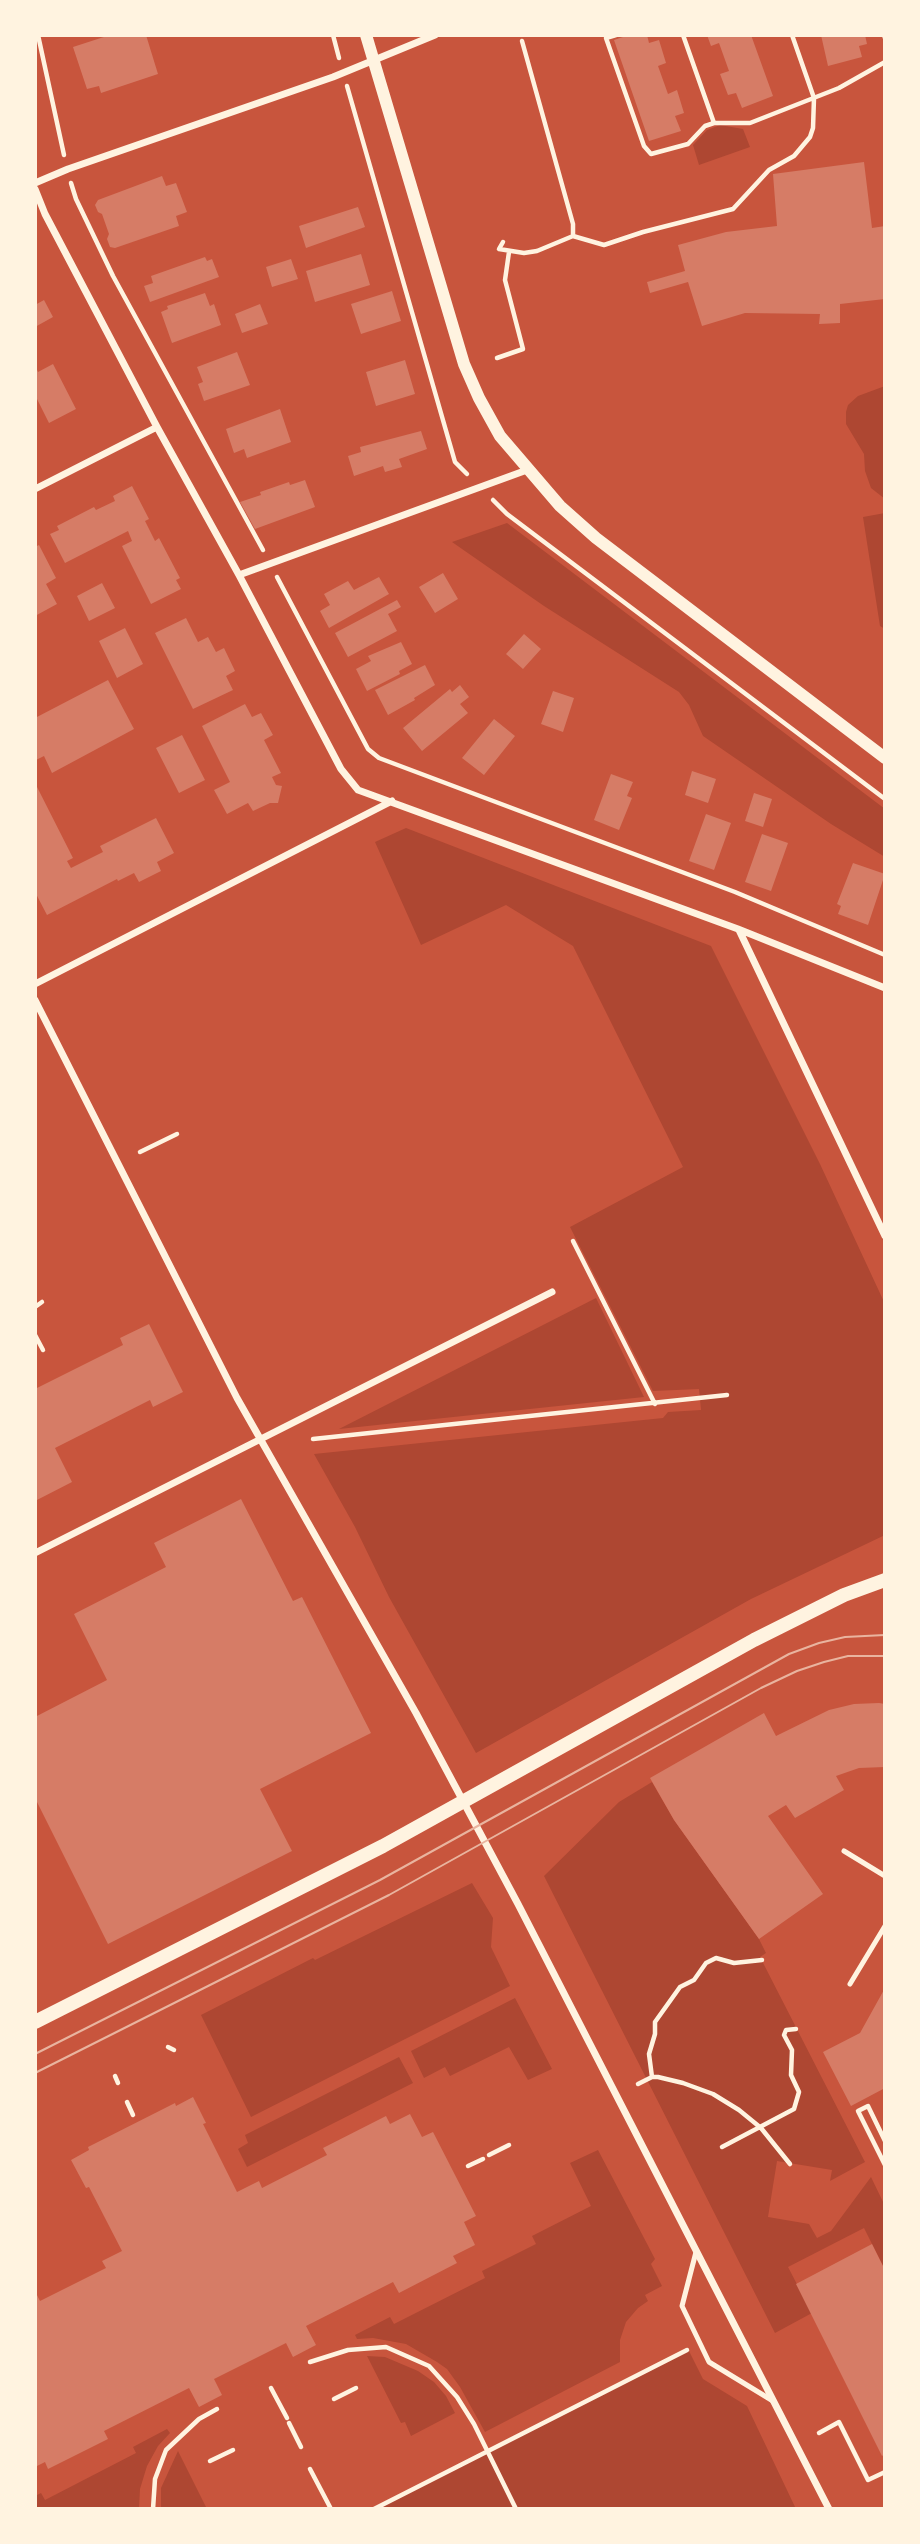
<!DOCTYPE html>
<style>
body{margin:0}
#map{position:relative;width:920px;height:2544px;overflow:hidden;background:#c8553d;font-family:Poppins,sans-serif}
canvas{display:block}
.frame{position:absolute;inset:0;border:37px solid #fff3e0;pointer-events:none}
</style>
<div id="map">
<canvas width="920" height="2544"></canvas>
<div class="frame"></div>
</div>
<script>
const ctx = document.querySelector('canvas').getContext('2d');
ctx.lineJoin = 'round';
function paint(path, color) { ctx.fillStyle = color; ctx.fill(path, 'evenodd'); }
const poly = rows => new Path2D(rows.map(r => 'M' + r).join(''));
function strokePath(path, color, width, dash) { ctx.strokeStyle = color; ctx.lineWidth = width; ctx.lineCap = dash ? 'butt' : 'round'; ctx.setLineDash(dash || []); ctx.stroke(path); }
const green = poly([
 [720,125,743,129,750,147,699,165,693,145,707,130],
 [885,386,885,499,871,488,865,471,864,454,846,424,846,412,848,405,858,396],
 [885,513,885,629,880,626,863,517],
 [507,523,885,809,885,857,831,824,703,736,689,705,679,692,544,606,452,542],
 [406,828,711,946,820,1164,885,1304,885,1535,751,1599,476,1753,389,1597,355,1527,314,1454,663,1418,668,1412,701,1410,699,1389,653,1391,570,1227,683,1167,573,946,506,905,421,945,375,842],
 [596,1298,644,1397,339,1429],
 [652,1782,674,1820,759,1939,766,1953,760,1957,865,2162,830,2181,832,2170,777,2161,768,2217,809,2224,817,2238,831,2231,871,2177,885,2206,885,2270,864,2228,788,2267,812,2313,775,2333,544,1876,619,1802],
 [472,1883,493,1918,491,1947,510,1986,251,2117,201,2015,313,1958,315,1960],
 [515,1998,552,2069,528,2080,509,2047,450,2076,445,2067,424,2078,411,2051],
 [399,2057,413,2083,247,2167,238,2149,248,2143,245,2135],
 [598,2150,655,2259,651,2264,662,2286,645,2295,648,2301,638,2308,626,2322,620,2340,620,2362,485,2432,460,2387,447,2369,437,2362,406,2344,373,2338,357,2339,355,2335,390,2317,394,2324,485,2278,482,2271,536,2244,532,2236,591,2206,570,2163],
 [688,2349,703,2379,747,2406,796,2509,385,2509,383,2504],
 [367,2356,385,2357,418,2371,434,2382,446,2396,455,2413,411,2436,405,2422,401,2423],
 [167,2429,170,2433,158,2446,147,2466,140,2489,139,2509,35,2509,35,2496,41,2493,45,2500,136,2453,133,2447],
 [178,2451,207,2509,161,2509,161,2488]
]);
const building = poly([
 [110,35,146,35,158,74,101,93,99,86,87,89,73,47],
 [629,35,647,35,649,43,659,40,666,63,658,66,668,94,677,90,684,113,675,116,681,131,649,141,614,40],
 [707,35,751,35,773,96,742,108,736,93,728,95,720,74,729,71,719,43,711,46],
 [821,35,865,35,867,44,859,46,862,57,828,66],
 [864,162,872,228,885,226,885,299,840,304,840,323,819,324,820,314,745,313,702,326,688,282,650,293,647,282,685,271,678,245,726,232,777,226,773,174],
 [162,176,166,186,176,183,187,212,176,216,179,226,115,248,110,247,107,239,109,234,102,214,98,212,95,205,98,200],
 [358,207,365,227,306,248,299,226],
 [361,254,370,285,315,302,306,271],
 [205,257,207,261,212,259,219,277,150,302,144,286,153,283,151,276],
 [291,259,298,279,272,287,266,267],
 [392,291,401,321,361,334,351,304],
 [205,293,210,306,214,304,221,325,172,343,161,312,168,309,167,306],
 [44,300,53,317,35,327,35,305],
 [260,304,268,324,242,333,235,314],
 [237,352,250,385,204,401,198,384,203,382,197,367],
 [405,360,415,394,376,406,366,372],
 [53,364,76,409,49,423,35,395,35,365,38,372],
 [280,409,291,442,247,458,244,449,234,453,226,429],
 [421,431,427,449,399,459,402,467,385,472,383,466,354,476,348,456,361,452,360,447],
 [305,480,315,507,255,529,240,502,261,495,260,492,289,482,290,485],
 [132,486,149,519,145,521,155,541,159,538,180,578,176,580,181,589,151,604,122,546,132,541,128,531,65,563,50,534,59,530,57,526,94,507,96,510,115,501,113,496],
 [39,545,56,578,46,584,57,604,35,616,35,547],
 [443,573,458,599,435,613,419,587],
 [379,577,389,594,329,628,320,611,330,605,324,594,348,581,354,590],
 [102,583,115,608,89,621,77,596],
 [397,600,401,607,388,614,397,631,348,657,335,633],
 [186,618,198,642,208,637,216,652,224,648,235,671,226,676,233,690,193,709,155,633],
 [125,628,143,664,117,678,99,641],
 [524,634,541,649,523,669,506,654],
 [401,642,412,664,399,671,400,674,367,691,356,669,371,661,368,656],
 [425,665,435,685,414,698,415,700,388,715,375,690],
 [108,680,134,729,52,773,44,756,36,760,35,758,35,718],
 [460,685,469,697,460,704,468,713,422,751,403,728,450,689,452,692],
 [553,691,574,698,563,732,541,724],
 [245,704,252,717,261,713,273,735,264,740,281,773,272,777,276,785,282,786,278,803,270,803,253,811,248,803,227,814,214,790,230,782,202,726],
 [494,719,515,736,484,775,462,758],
 [182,735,205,780,179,793,156,748],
 [692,771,716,779,708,803,685,795],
 [611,774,633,782,627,796,632,798,619,830,594,820],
 [35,783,73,858,67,861,71,868,103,852,100,846,156,818,174,853,157,862,161,871,139,882,134,873,118,881,117,879,47,915,35,892],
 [754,793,772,799,763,827,745,821],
 [706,814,731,823,714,870,689,861],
 [762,834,788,843,771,891,745,882],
 [853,863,885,874,868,925,838,914,841,906,837,904],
 [149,1324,183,1392,153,1407,150,1400,55,1448,72,1482,35,1501,35,1389,123,1345,120,1338],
 [241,1499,293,1601,302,1597,371,1733,260,1789,292,1851,108,1944,35,1798,35,1717,107,1680,74,1614,166,1567,154,1543],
 [879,1703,885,1704,885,1767,859,1768,836,1776,844,1790,795,1818,786,1805,768,1816,823,1894,759,1939,674,1820,650,1778,764,1713,776,1736,829,1710,854,1704],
 [885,1988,885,2088,851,2106,823,2052,860,2033],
 [193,2097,206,2123,203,2124,237,2192,259,2181,262,2188,327,2155,323,2148,386,2116,390,2124,410,2114,422,2137,433,2132,476,2216,464,2222,475,2245,453,2256,457,2263,399,2293,393,2282,306,2326,316,2345,293,2357,286,2343,214,2379,222,2395,199,2407,189,2388,104,2431,108,2439,48,2469,45,2462,35,2467,35,2291,40,2301,106,2268,102,2261,122,2251,89,2187,86,2188,71,2160,89,2150,88,2147,175,2103,176,2106],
 [872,2244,885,2270,885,2454,882,2456,796,2284]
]);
const path = poly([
 [38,35,64,155],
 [333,35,339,58],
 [616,35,606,38,644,146,651,154,688,144,705,126,714,123,750,123,839,88,885,62],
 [683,35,714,123],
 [884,35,885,38],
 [522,41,573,224,573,236],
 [347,86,455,462,467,474],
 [71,183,76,199,113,276,263,550],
 [503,242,499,249,524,253,537,251,573,236,604,245,643,232,733,209,769,170,794,156,810,137,813,128,814,98,792,35],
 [497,358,523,349,505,280,509,252],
 [493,500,507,514,885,799],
 [277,577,368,749,379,758,735,892,885,955],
 [140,1152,177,1134],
 [573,1241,655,1404],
 [35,1307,42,1302],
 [35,1335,43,1350],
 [313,1439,727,1395],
 [168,2047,174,2050],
 [115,2076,118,2083],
 [652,2077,649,2054,655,2034,655,2022,680,1987,694,1980,706,1963,716,1958,734,1963,762,1960],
 [638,2084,652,2077,658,2077,683,2083,713,2094,739,2110,761,2128,790,2164],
 [127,2102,133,2115],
 [885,2141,868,2106,858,2111,885,2165],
 [722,2147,794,2109,799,2092,791,2075,792,2050,784,2035,786,2030,796,2029],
 [489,2155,509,2145],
 [468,2166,483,2159],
 [310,2362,348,2350,386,2347,429,2366,457,2397,474,2424,516,2509],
 [271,2388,287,2418],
 [334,2399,356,2388],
 [289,2423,301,2447],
 [819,2433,839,2422,868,2480,885,2472],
 [210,2461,233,2450],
 [310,2469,331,2509],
 [153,2509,155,2479,166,2450,199,2419,217,2409],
 [374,2509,687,2350]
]);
const service = poly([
 [844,1851,885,1876],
 [850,1984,885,1926],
 [696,2252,682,2306,709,2362,773,2401]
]);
const minor = poly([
 [35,183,68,169,333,77,435,35],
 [35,189,45,214,157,427,239,575,341,769,358,790,738,929,885,988],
 [35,489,157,427],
 [239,575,527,470],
 [739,930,885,1236],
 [35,984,392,801],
 [35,1000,237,1398,416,1713,518,1904,829,2509],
 [35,1553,552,1292]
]);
const tertiary = poly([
 [366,35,464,364,479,398,500,436,560,506,596,538,885,758]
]);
const secondary = poly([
 [35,2022,383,1846,754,1640,844,1595,885,1580]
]);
const tram = poly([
 [35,2054,380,1880,789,1654,819,1643,845,1637,885,1635],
 [35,2073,389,1895,761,1688,797,1671,824,1662,848,1656,885,1656]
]);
paint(green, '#ae4732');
paint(building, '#d67c66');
strokePath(path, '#fff3e0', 4.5);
strokePath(service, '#fff3e0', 5);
strokePath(minor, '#fff3e0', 7);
strokePath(tertiary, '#fff3e0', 12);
strokePath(secondary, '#fff3e0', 14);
strokePath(tram, '#e9b49f', 2);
</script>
